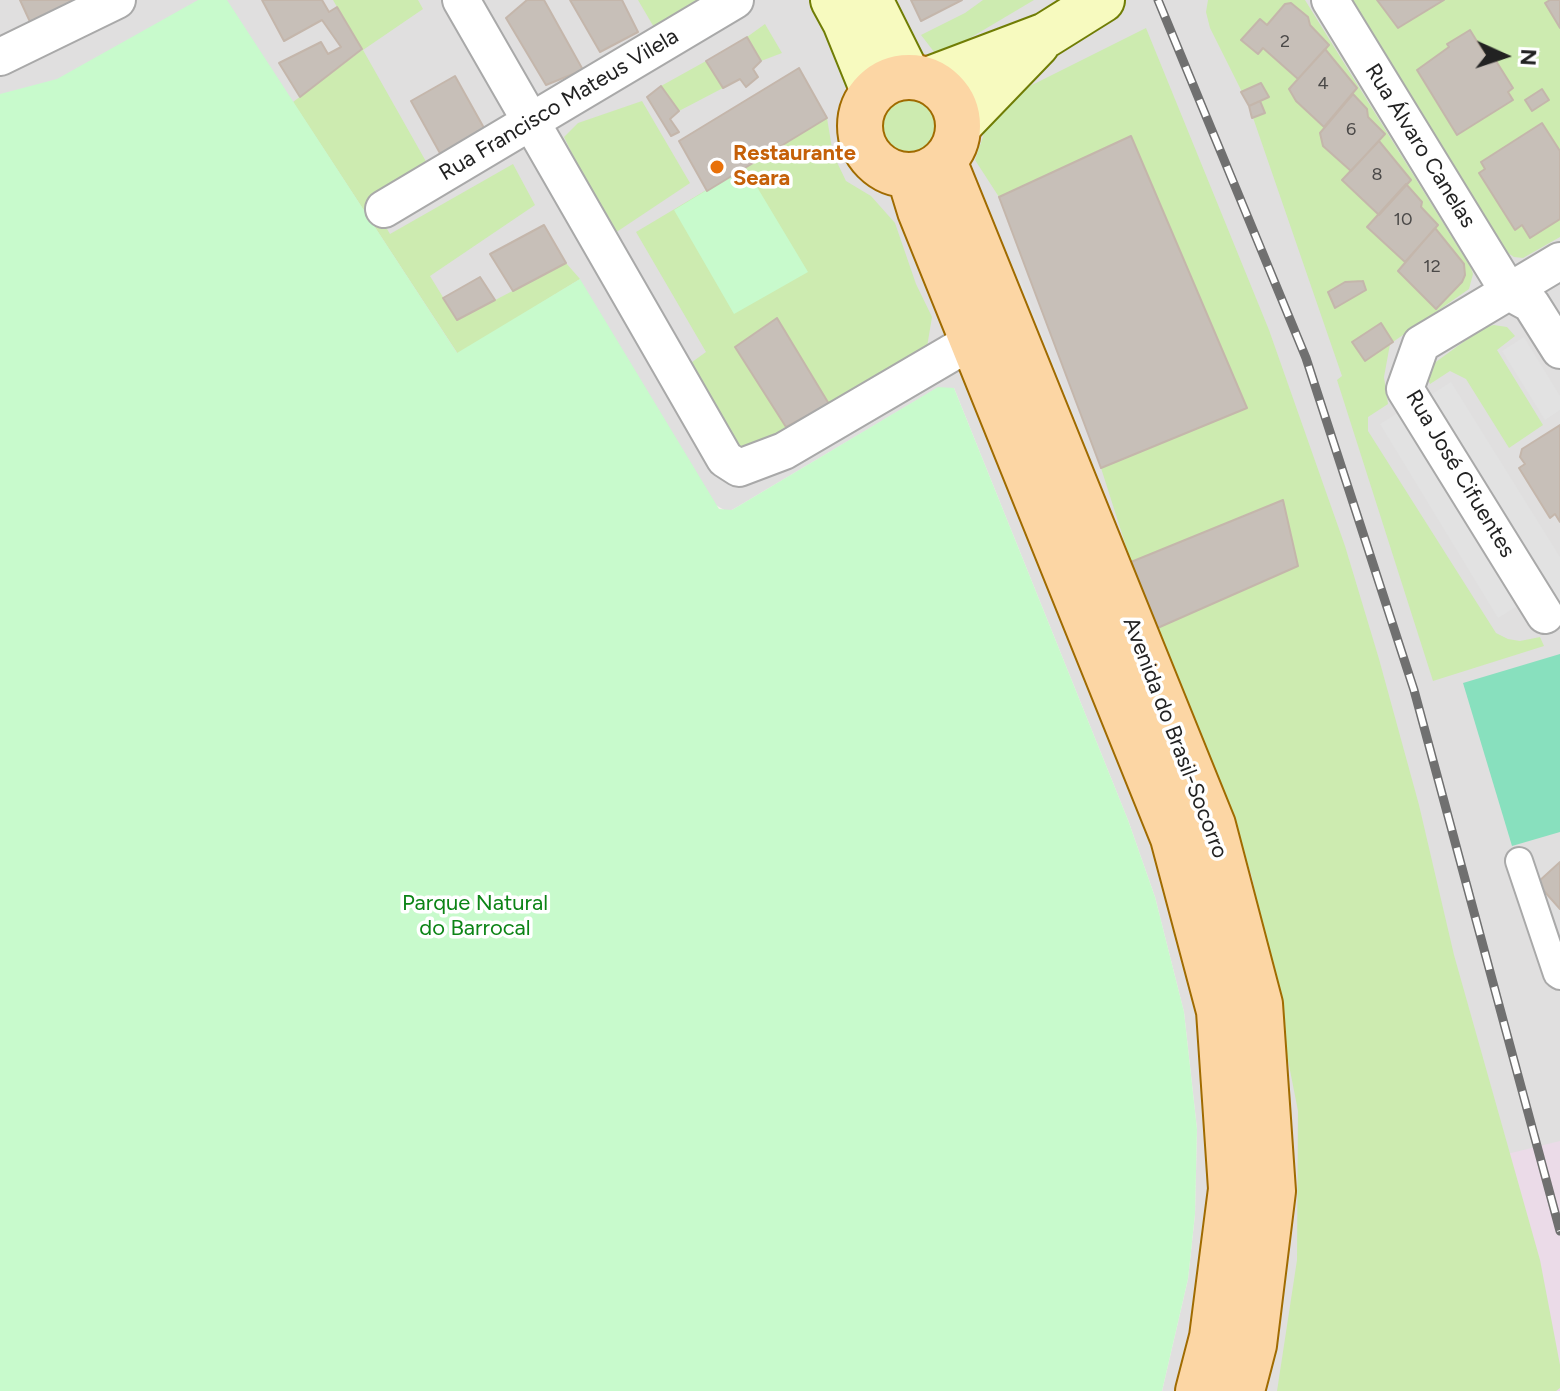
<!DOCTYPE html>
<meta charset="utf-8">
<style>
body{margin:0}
#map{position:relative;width:1560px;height:1391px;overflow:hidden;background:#f2efe9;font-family:Figtree,sans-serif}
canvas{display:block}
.north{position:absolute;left:1464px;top:16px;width:80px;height:80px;-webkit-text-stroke:6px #fff;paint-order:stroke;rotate:93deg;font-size:22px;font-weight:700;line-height:32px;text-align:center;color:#222}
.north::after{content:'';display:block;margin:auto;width:28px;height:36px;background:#222;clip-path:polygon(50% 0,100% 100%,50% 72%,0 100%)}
</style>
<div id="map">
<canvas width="1560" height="1391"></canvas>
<div class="north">N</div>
</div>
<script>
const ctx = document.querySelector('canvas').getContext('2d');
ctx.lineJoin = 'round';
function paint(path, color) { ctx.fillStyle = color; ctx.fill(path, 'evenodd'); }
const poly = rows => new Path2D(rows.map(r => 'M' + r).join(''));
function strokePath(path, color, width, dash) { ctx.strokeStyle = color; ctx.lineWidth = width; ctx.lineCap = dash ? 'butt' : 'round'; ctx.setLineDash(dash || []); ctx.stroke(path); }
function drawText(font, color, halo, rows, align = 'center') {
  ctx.font = font + ' Figtree,sans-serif'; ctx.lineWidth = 7; ctx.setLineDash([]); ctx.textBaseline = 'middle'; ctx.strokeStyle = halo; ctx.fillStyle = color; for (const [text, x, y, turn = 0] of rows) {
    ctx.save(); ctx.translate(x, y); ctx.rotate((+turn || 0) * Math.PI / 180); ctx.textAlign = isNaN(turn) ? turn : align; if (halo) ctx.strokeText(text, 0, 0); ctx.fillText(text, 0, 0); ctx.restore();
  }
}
const residential = poly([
 [0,0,1560,0,1560,1391,1162,1391,1188,1279,1195,1214,1197,1129,1184,1012,1155,897,1128,820,954,388,937,388,732,510,726,511,458,354,0,227]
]);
const industrial = poly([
 [1560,1141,1560,1391,1555,1391,1507,1154]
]);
const grass = poly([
 [333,0,418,0,423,9,363,50,428,165,369,199,390,234,513,164,535,205,430,276,457,320,566,263,580,279,458,354,293,102,362,50],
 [638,0,706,0,655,29],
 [983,0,1034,0,938,57,921,35,965,13],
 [1208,0,1305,0,1471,268,1473,274,1469,289,1390,344,1384,377,1388,404,1368,417,1368,431,1496,633,1508,639,1520,641,1540,637,1544,646,1433,681,1337,380,1342,376,1249,106,1210,28,1206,12],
 [1348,0,1560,0,1560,237,1523,258,1514,257,1505,251],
 [765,24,782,53,761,61,747,37],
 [1146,28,1269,330,1345,546,1379,659,1419,805,1454,955,1540,1260,1560,1365,1560,1388,1556,1391,1277,1391,1297,1260,1298,1111,1252,877,1227,800,1153,630,1298,566,1283,501,1131,562,1101,468,1247,407,1131,137,999,197,975,160,985,131,1006,103,1032,85],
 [706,61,723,88,679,111,661,86],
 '875 126a30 30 0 1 1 60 0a30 30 0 1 1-60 0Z',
 [642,101,690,183,612,235,564,137,578,123],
 [827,118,833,154,846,181,871,196,895,223,916,284,932,317,927,347,829,404,777,319,786,427,763,444,747,450,732,441,688,365,706,352,636,232],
 [1494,325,1507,327,1515,336,1497,350,1543,425,1509,448,1466,379,1450,371,1430,384,1427,376,1433,364,1484,327]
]);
const park = poly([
 [198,0,227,0,457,353,580,279,719,509,732,510,938,387,954,388,1128,820,1155,897,1184,1012,1197,1129,1195,1214,1188,1279,1162,1391,0,1391,0,94,57,79],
 [745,167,808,272,734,314,674,210]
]);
const pitch = poly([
 [1560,654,1560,832,1512,846,1463,683]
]);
const parking = poly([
 [1020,277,1085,442,1074,447,1008,281],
 [1524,337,1560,396,1560,410,1545,420,1502,351],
 [1451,382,1560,557,1560,608,1429,396],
 [1401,411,1519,605,1498,618,1380,424]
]);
const building = poly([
 [20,0,71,0,72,2,31,24,20,0],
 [262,0,322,0,329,12,337,7,362,49,300,97,279,63,321,42,328,54,341,47,322,20,284,41,262,0],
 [527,0,544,0,583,70,546,85,506,18,527,0],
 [570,0,622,0,638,32,600,52,570,0],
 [911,0,962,0,921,21,911,0],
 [1377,0,1444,0,1398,28,1377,0],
 [1550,0,1560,0,1560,28,1545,3,1550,0],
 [1291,3,1308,17,1310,25,1329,45,1298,79,1263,48,1258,54,1241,40,1260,19,1267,25,1285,4,1291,3],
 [1470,30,1486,56,1491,53,1513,88,1508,92,1513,100,1457,135,1417,70,1449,47,1447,44,1470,30],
 [747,37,761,61,753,69,758,77,746,87,740,79,723,88,706,61,747,37],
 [1325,49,1357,88,1324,127,1296,101,1289,89,1325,49],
 [799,68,827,118,707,191,679,141,799,68],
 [455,76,484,128,441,155,411,101,455,76],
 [1261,83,1269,97,1249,106,1241,92,1261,83],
 [661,86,679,111,670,119,679,132,671,136,647,97,661,86],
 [1542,89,1549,100,1532,111,1525,100,1542,89],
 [1353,94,1367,109,1368,117,1385,134,1351,171,1323,146,1320,133,1353,94],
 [1260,101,1265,113,1252,118,1249,106,1260,101],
 [1542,123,1560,151,1560,219,1530,238,1522,225,1515,230,1479,173,1485,169,1481,162,1542,123],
 [1131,136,1247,408,1101,468,999,197,1131,136],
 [1379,141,1411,180,1379,215,1342,180,1379,141],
 [1406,184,1422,202,1421,207,1438,225,1405,262,1367,227,1406,184],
 [544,225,566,263,513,291,490,254,544,225],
 [1435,228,1464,264,1465,275,1462,282,1436,309,1398,271,1435,228],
 [480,277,495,300,457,320,443,298,480,277],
 [1363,281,1366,290,1335,308,1328,292,1345,282,1363,281],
 [777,318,829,404,786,427,735,347,777,318],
 [1381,323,1393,342,1365,361,1352,342,1381,323],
 [1560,425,1560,522,1555,514,1550,518,1519,468,1525,464,1520,457,1522,449,1560,425],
 [1283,500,1298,566,1153,630,1131,562,1283,500],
 [1560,862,1560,909,1537,883,1560,862]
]);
const pedestrian = poly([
 [1519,861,1557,974,1560,976]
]);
const minor = poly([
 [461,0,725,459,739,468,784,451,994,328],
 [1330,0,1509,292,1531,304,1560,350],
 [0,57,117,0],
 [384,209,735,0],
 [1545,615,1405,389,1421,344,1560,261]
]);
const secondary = poly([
 [833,0,845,22,873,91],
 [870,0,908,76],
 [927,80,1046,35,1102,0],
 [958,126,1037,44]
]);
const primary = poly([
 '860 126a49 49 0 1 1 98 0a49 49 0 1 1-98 0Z',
 [944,161,1213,825,1260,1004,1273,1191,1254,1345,1242,1391],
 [909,175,920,211,1173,838,1219,1011,1231,1189,1212,1337,1198,1391]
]);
const rail = poly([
 [1158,0,1306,358,1414,690,1560,1231]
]);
const markers = [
 [717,167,8,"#e8710a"]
];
const numberNames = [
 ["2",1285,42],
 ["4",1323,84],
 ["6",1351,130],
 ["8",1377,175],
 ["10",1403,220],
 ["12",1432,267]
];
const streetNames = [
 ["Rua Francisco Mateus Vilela",559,105,-31],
 ["Rua Álvaro Canelas",1420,146,58],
 ["Rua José Cifuentes",1460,474,59],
 ["Avenida do Brasil-Socorro",1175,738,69]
];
const foodNames = [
 ["Restaurante",733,154],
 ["Seara",733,179]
];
const parkNames = [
 ["Parque Natural",475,904],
 ["do Barrocal",475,929]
];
paint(residential, '#e0dfdf');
paint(industrial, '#ebdbe8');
paint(grass, '#cdebb0');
paint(park, '#c8facc');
paint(pitch, '#88e0be');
paint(parking, '#e2e2e2');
paint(building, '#c7bfb8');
strokePath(building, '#c4b6ab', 2);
strokePath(pedestrian, '#a9a9a9', 30);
strokePath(minor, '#a9a9a9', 40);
strokePath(secondary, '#707d05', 48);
strokePath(primary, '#a06b00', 48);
strokePath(pedestrian, '#fff', 26);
strokePath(minor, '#fff', 36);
strokePath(secondary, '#f7fabf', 44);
strokePath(primary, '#fcd6a4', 44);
strokePath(rail, '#707070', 9);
strokePath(rail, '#fff', 6, [18]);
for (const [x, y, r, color] of markers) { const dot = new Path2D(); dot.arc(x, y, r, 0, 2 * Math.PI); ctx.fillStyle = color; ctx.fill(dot); strokePath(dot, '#fff', 3); }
drawText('18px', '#4b4948', null, numberNames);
drawText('22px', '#222', '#fff', streetNames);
drawText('bold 22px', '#c56008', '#fff', foodNames, 'left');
drawText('22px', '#0c8416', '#fff', parkNames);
</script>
